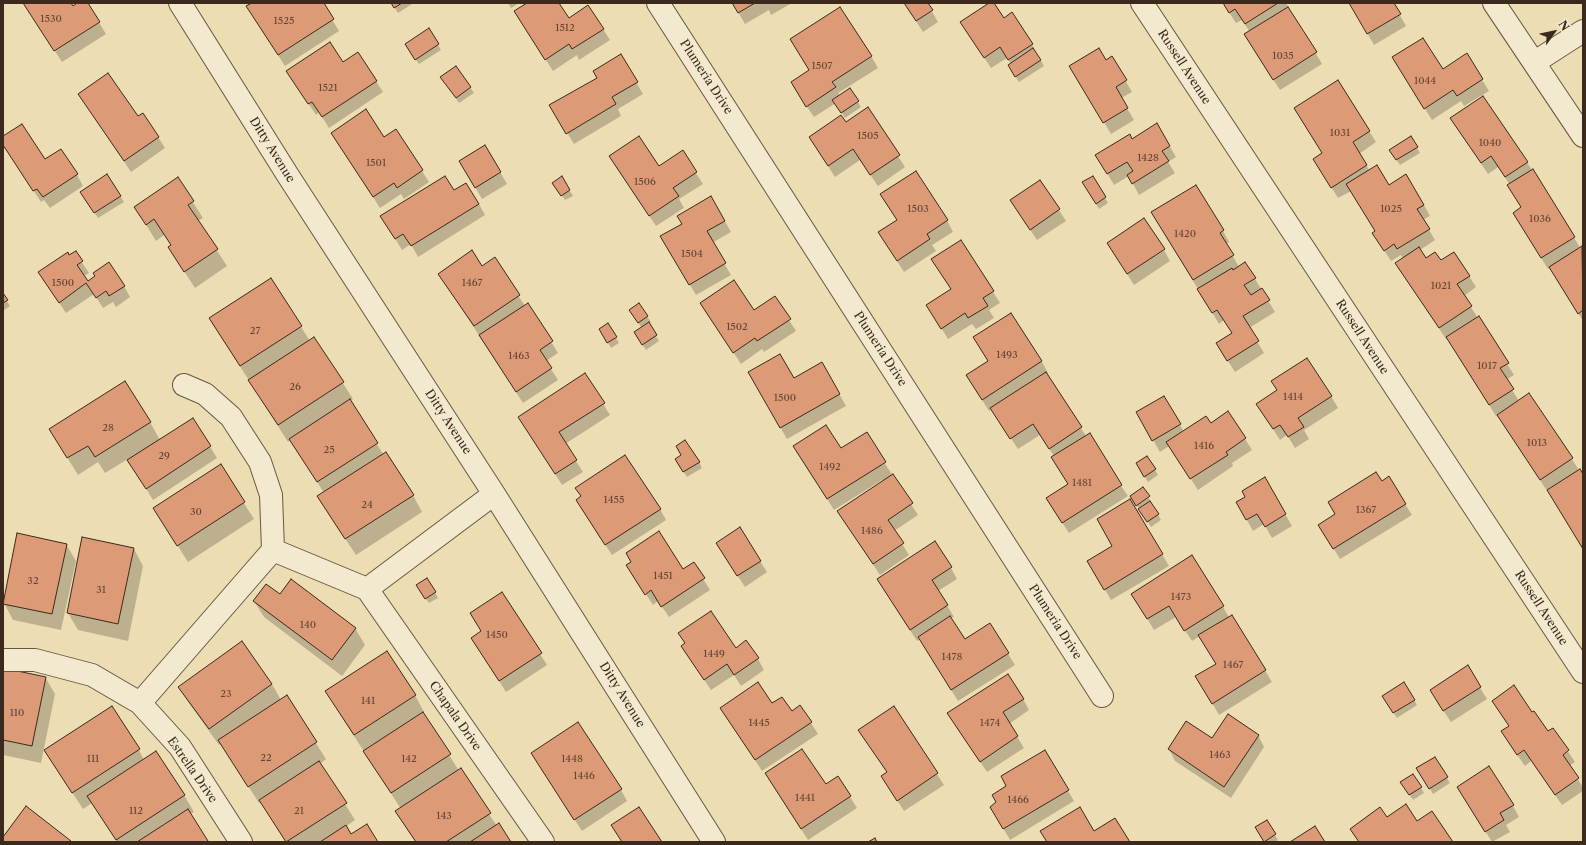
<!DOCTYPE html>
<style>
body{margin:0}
#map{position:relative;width:1586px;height:845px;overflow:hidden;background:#ecddb3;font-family:"Libre Caslon Text",serif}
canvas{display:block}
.frame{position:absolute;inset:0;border:4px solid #3c291d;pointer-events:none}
.north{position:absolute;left:1534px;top:12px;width:40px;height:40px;-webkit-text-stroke:3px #f3e9ce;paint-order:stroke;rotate:57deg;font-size:11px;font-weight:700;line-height:16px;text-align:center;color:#3c291d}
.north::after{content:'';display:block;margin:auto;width:14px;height:18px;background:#3c291d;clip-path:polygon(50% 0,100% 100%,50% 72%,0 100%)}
</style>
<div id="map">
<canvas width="1586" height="845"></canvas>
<div class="frame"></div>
<div class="north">N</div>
</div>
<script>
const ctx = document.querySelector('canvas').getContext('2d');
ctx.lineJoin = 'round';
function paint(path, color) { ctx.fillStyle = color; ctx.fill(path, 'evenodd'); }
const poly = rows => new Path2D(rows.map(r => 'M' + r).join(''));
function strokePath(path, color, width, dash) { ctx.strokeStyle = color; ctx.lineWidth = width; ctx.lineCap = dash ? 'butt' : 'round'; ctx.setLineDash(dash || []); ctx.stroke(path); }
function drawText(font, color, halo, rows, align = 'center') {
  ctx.font = font + ' "Libre Caslon Text",serif'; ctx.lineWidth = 3.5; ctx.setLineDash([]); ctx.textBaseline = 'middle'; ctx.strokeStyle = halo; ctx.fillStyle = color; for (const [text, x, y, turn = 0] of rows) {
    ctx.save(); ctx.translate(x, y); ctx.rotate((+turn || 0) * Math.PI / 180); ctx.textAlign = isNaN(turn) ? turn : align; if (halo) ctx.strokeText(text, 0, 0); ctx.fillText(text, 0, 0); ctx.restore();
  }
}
const shadow = poly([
 [24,3,70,3,72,7,79,3,87,3,106,34,62,62],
 [253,3,322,3,339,31,285,66,254,18],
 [392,3,412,3,412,4,398,13],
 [508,3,519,3,511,8],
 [528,3,558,3,568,19,603,29,610,40,579,60,577,55,553,71,522,23],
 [733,3,792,3,771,15,769,10,745,24],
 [904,3,927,3,938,22,923,32],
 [990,3,993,3,1004,19,1012,14,1032,45,1044,66,1019,82,1012,71,1011,64,1007,58,991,68,968,33],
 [1223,3,1286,3,1322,64,1280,90,1252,46,1250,32,1242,20,1236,23],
 [1350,3,1393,3,1406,26,1374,45],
 [791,40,871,56,878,68,838,93,840,96,850,90,861,107,845,118,836,103,814,117,798,94,810,71],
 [438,45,441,50,419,64,409,50],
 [1467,55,1489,91,1464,106,1461,101,1432,120,1400,69,1442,70],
 [621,56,643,94,618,109,621,116,574,144,551,106,598,78],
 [1112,58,1132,92,1121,98,1134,120,1111,134,1071,66,1106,62],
 [342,63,376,81,383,92,329,128,319,112,316,115,294,82],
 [456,67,474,93,459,103,445,82],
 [1483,97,1532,170,1581,249,1582,248,1583,250,1583,321,1550,268,1548,269,1520,224,1522,208,1510,185,1498,167,1488,174,1458,129],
 [86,105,138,118,158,137,165,148,131,172],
 [867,109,905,167,878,186,860,160,835,177,817,149,846,123],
 [1157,125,1176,157,1168,162,1175,173,1139,195,1129,176,1114,185,1103,166,1132,140],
 [396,130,429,182,404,199,401,194,380,208,339,144,384,138],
 [1369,131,1376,142,1359,154,1370,171,1389,186,1424,205,1430,216,1423,220,1435,240,1420,250,1426,260,1441,262,1469,276,1476,287,1464,296,1514,375,1506,380,1519,401,1529,394,1583,476,1583,548,1548,490,1547,491,1498,415,1496,416,1447,338,1446,339,1403,274,1403,258,1401,255,1391,261,1380,244,1376,232,1351,191,1338,198,1314,159],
 [3,137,45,160,77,175,83,186,50,208,44,200,41,202,7,150,3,144],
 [1411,137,1420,153,1400,165,1390,150],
 [485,146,507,184,482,199,460,161],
 [682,152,703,184,679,199,684,208,656,226,617,168,659,167],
 [107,176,124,202,98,218,85,198],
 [1092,177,1108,203,1099,209,1083,182],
 [562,178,573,196,565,200,557,188],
 [178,179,203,218,198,221,227,266,195,288,169,248,172,246,164,235,156,241,135,207],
 [1040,181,1066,221,1037,240,1018,212],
 [453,192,479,204,485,215,418,257,411,244,402,250,388,227],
 [711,197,731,232,712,243,731,275,696,295,662,237,683,224],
 [947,220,953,232,932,245,936,251,904,272,886,244],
 [1159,224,1223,231,1229,242,1226,244,1239,267,1255,279,1275,312,1249,328,1264,353,1235,372,1224,355,1233,334,1224,320,1219,324],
 [961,241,1000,303,989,310,994,318,976,329,972,324,948,339,934,316,952,290,939,271],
 [1164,250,1170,261,1134,285,1115,255],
 [75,252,89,273,84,276,88,282,124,286,130,297,116,307,113,302,103,308,94,294,66,313,39,272],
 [494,259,525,306,528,304,558,353,546,361,558,380,523,403,439,274,482,267],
 [271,280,310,341,314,338,353,399,350,401,383,454,413,495,422,512,356,555,328,513,324,493,291,440,288,442,210,319],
 [3,295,10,306,3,311],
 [775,298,796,331,764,352,762,349,741,364,708,314,754,311],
 [639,304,651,322,648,323,659,341,646,350,638,338,642,328,633,316],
 [1011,314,1042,362,1048,373,1046,374,1086,436,1128,496,1069,533,1054,510,1069,485,1054,456,1040,435,1018,449,992,409,989,411,974,387,989,362],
 [608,324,619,343,611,348,600,329],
 [822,364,846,406,787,439,749,372,794,379],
 [585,374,610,415,565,444,583,472,562,485,526,428],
 [1331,396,1338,408,1304,430,1309,439,1295,448,1287,435,1280,440,1264,415],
 [1164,397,1184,432,1210,424,1245,439,1252,450,1232,463,1233,466,1198,490,1169,446,1160,452,1137,412],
 [193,419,217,458,153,500,128,459,105,473,98,462,78,475,60,446,150,422,160,440],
 [866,434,918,515,894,531,909,555,880,575,838,512,883,481,882,480,834,510,801,457,841,450],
 [682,455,699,462,702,468,687,477,679,465],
 [1147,457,1158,475,1148,482,1140,469],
 [220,465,254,519,188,562,154,508],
 [1265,479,1292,526,1272,538,1264,524,1253,531,1237,502,1246,497],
 [1381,482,1405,504,1412,515,1340,559,1326,536,1336,515],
 [576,488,660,509,666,520,612,555,583,511,581,497],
 [1143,488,1161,520,1151,527,1134,501],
 [1130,500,1169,566,1111,600,1088,561,1114,546],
 [66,544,76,561,61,630,13,620,4,603],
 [134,549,143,566,128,641,78,630,68,613],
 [723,554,760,561,767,572,745,587],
 [694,564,710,590,669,617,658,601,653,605,634,576,683,571],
 [951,568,957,579,938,591,954,617,951,618,965,640,990,625,1015,665,958,701,920,639,917,641,884,590],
 [421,591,435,592,438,598,429,603],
 [502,594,547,665,506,692,479,649,482,632],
 [280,596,355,628,365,645,342,676,264,617,254,601],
 [1139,605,1223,607,1229,617,1232,616,1272,682,1219,715,1203,687,1217,664,1200,636,1192,641,1176,617,1154,630],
 [679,633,736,649,758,659,764,670,741,686,734,675,711,690,689,657,685,644],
 [242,643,272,684,281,700,286,696,326,759,320,764,355,820,345,827,351,835,377,842,286,842,261,802,259,803,221,744,219,745,189,703,179,687],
 [1467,667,1487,699,1451,722,1437,701],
 [3,669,45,677,55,694,41,763,3,755],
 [1404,683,1417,705,1397,718,1386,701],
 [415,695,424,712,423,713,459,771,497,826,510,842,416,842,406,828,401,809,336,708],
 [1023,699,1029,710,1009,724,1024,748,987,772,955,725],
 [1493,701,1532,713,1548,732,1553,729,1575,762,1569,766,1583,787,1583,791,1562,805,1531,761,1525,766,1509,743,1502,732,1510,727],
 [772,704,791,712,800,706,818,734,762,771,728,719],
 [893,708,944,785,904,811,889,788,888,773,866,741],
 [1258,735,1264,747,1231,798,1175,761,1169,749,1212,740],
 [139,750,144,760,184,795,194,812,190,814,208,842,117,842,92,803,83,809,55,766],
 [1044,751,1074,801,1010,840,991,807,997,803],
 [1434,758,1450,783,1433,794,1418,768],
 [539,765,621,790,627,801,582,831],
 [766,774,850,797,857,808,808,840],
 [1405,788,1421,788,1424,793,1413,800],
 [1465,798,1513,806,1519,817,1506,825,1510,832,1492,842],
 [1266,821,1278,840,1275,842,1265,842,1256,827]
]);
const building = poly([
 [23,3,71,3,73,6,77,3,88,3,100,22,54,51,23,3],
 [252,3,324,3,334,19,278,55,246,6,252,3],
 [391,3,402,3,394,8,391,3],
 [527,3,559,3,569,18,588,5,604,29,572,49,569,44,545,60,514,11,527,3],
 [732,3,755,3,738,13,732,3],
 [904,3,928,3,933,10,916,21,904,3],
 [989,3,994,3,1004,18,1012,12,1033,44,1008,60,1000,47,984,58,960,22,989,3],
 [1223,3,1278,3,1245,24,1235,9,1229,13,1223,3],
 [1349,3,1394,3,1401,14,1367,34,1349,3],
 [840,7,872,56,832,82,836,87,806,107,791,82,809,70,790,39,840,7],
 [1288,7,1317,52,1273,80,1244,34,1288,7],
 [429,28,439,44,415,60,405,44,429,28],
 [1423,38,1443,69,1467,53,1483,79,1457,96,1453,90,1424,109,1392,57,1423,38],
 [330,42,343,62,358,52,377,81,322,117,312,102,308,104,286,71,330,42],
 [1033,48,1041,60,1015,77,1008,65,1033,48],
 [1099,48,1106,60,1112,56,1127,80,1116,87,1128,108,1103,123,1069,66,1099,48],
 [621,54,638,82,612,97,616,104,566,134,549,105,597,78,593,71,621,54],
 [456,66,471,87,456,98,440,77,456,66],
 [108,73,138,116,143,113,159,137,124,161,78,94,108,73],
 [1338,80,1370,131,1353,142,1367,165,1331,188,1313,159,1322,153,1294,108,1338,80],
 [850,88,859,101,841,113,832,100,850,88],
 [1483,96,1528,162,1505,177,1491,156,1481,163,1450,118,1483,96],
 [868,107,900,155,870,175,853,149,828,166,809,137,841,115,846,122,868,107],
 [366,109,384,137,396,129,423,170,397,188,394,183,373,197,331,133,366,109],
 [1157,123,1170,146,1162,151,1169,161,1132,184,1127,175,1133,171,1127,162,1107,174,1095,155,1130,134,1132,139,1157,123],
 [22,124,45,159,61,149,78,174,43,197,37,189,33,191,3,145,3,136,22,124],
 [639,136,659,166,683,150,697,172,673,188,679,196,649,216,609,156,639,136],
 [1411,136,1418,147,1396,160,1389,150,1411,136],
 [485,145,501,172,475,188,459,161,485,145],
 [1377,165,1389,185,1406,174,1424,205,1417,209,1430,229,1397,249,1394,244,1384,251,1372,233,1375,231,1346,184,1377,165],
 [1533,169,1575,237,1541,258,1513,213,1521,207,1507,185,1533,169],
 [916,171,948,220,927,234,930,239,897,261,878,232,897,220,880,194,916,171],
 [107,174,121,196,94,213,80,192,107,174],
 [445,176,454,190,466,183,479,204,411,246,403,234,395,239,380,216,445,176],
 [562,176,570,190,561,196,552,183,562,176],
 [1093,176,1106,197,1096,204,1082,182,1093,176],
 [178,177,194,201,188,205,218,249,184,272,168,247,171,245,154,219,146,225,134,207,178,177],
 [1040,180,1060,209,1030,230,1010,200,1040,180],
 [1196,185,1224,230,1220,233,1234,255,1193,280,1151,212,1196,185],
 [711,196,725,221,707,231,726,263,689,285,660,236,682,224,677,216,711,196],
 [1144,218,1165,249,1127,274,1107,243,1144,218],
 [961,240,994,291,983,298,988,306,968,318,965,313,941,329,926,305,951,289,931,259,961,240],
 [1582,246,1583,310,1578,314,1549,267,1582,246],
 [1419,247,1426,258,1435,252,1441,260,1454,252,1470,276,1457,284,1472,306,1439,328,1395,263,1419,247],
 [472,250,482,266,495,257,520,295,474,326,438,274,472,250],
 [76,251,83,261,77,265,88,281,95,276,93,273,109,262,125,286,109,296,106,291,96,298,86,283,59,303,38,272,68,252,69,255,76,251],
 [1245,262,1256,278,1244,285,1251,295,1262,288,1270,300,1243,316,1259,341,1227,361,1216,343,1232,333,1217,310,1212,313,1197,289,1232,268,1233,270,1245,262],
 [271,278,302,326,240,366,209,318,271,278],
 [734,280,754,310,775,296,791,319,757,341,755,338,733,353,700,303,734,280],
 [3,293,8,300,3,303,3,293],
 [528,303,553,341,540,350,552,368,516,392,479,335,528,303],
 [639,303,648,316,638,323,629,310,639,303],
 [1011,313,1042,361,982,400,966,375,988,361,973,337,1011,313],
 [1479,316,1509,363,1500,368,1514,389,1489,405,1446,337,1479,316],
 [649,322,657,335,642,345,634,332,649,322],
 [608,323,617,337,607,343,599,329,608,323],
 [314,337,344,382,278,425,248,380,314,337],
 [780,354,794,378,822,362,840,394,780,428,748,372,780,354],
 [1307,358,1332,396,1298,418,1304,427,1288,437,1280,425,1273,429,1256,404,1277,390,1271,381,1307,358],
 [1046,372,1082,427,1049,449,1033,424,1010,439,990,408,1046,372],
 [585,373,605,403,559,432,577,460,555,474,518,417,585,373],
 [125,381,151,422,95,457,88,446,67,458,49,429,125,381],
 [1529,393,1573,458,1540,480,1497,415,1529,393],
 [1164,396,1181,424,1152,441,1136,412,1164,396],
 [350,399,378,443,317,482,289,439,350,399],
 [1228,411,1246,438,1226,452,1228,455,1190,479,1166,442,1206,416,1211,423,1228,411],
 [193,418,211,446,146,489,127,460,193,418],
 [826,425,841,448,867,432,886,462,827,499,793,446,826,425],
 [1090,433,1122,485,1062,523,1046,498,1068,484,1051,457,1090,433],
 [685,440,700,462,683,472,675,459,681,455,676,446,685,440],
 [386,452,414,495,345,539,317,496,386,452],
 [625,455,661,509,605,545,576,500,581,496,575,488,625,455],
 [1147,456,1156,469,1144,477,1136,463,1147,456],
 [221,464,245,502,177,546,153,508,221,464],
 [1580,469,1583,474,1583,549,1547,490,1580,469],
 [1376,472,1382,481,1389,476,1406,504,1333,549,1318,525,1335,514,1328,502,1376,472],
 [893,474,913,503,888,520,904,543,873,564,837,511,893,474],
 [1265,477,1286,514,1265,527,1257,514,1246,520,1236,502,1245,497,1242,491,1265,477],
 [1143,487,1150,496,1136,506,1130,496,1143,487],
 [1130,499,1163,554,1104,590,1087,561,1112,546,1097,519,1130,499],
 [1150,501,1159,514,1147,522,1138,509,1150,501],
 [740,527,761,561,737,576,716,543,740,527],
 [659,531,683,569,694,562,705,578,661,607,651,590,645,595,626,565,631,562,626,553,659,531],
 [17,533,67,544,52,614,3,604,17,533],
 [82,537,134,548,118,624,67,613,82,537],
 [935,541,952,567,932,580,948,605,910,630,877,579,935,541],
 [1192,555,1224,606,1184,631,1169,606,1147,619,1131,594,1192,555],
 [427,578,436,592,425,599,416,585,427,578],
 [291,579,356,628,332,660,253,601,266,584,280,594,291,579],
 [502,592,542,653,499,681,471,638,481,631,470,613,502,592],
 [711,611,736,648,746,640,759,658,734,675,727,664,704,680,681,646,685,643,678,633,711,611],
 [1232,615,1266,670,1212,704,1195,676,1216,664,1198,635,1232,615],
 [950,616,965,639,990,623,1009,653,951,690,918,637,950,616],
 [242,641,272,684,209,729,178,687,242,641],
 [387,651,416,695,354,735,325,691,387,651],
 [1468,665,1481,687,1443,711,1430,690,1468,665],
 [3,668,46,677,32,746,3,740,3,668],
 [1008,674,1024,699,1003,712,1018,736,980,762,947,713,1008,674],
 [758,682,772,703,782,697,792,711,800,705,812,722,755,760,720,708,758,682],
 [1404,682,1415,700,1393,713,1382,696,1404,682],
 [1514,685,1532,712,1534,711,1548,731,1553,728,1569,750,1563,755,1579,778,1555,795,1524,750,1517,755,1501,731,1509,726,1492,701,1514,685],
 [287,695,317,742,248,787,218,740,287,695],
 [112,706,140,749,72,793,44,750,112,706],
 [894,706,938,773,897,801,881,776,887,772,858,730,894,706],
 [423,712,451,754,391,793,363,751,423,712],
 [1228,714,1259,735,1224,787,1168,749,1186,721,1212,738,1228,714],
 [578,722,622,789,574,820,531,753,578,722],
 [802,749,826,784,838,776,851,796,801,829,765,773,802,749],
 [1045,750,1069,790,1003,829,990,807,996,802,992,795,1006,786,1001,776,1045,750],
 [156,751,185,795,116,840,87,796,156,751],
 [1435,757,1448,777,1429,789,1416,768,1435,757],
 [319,761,347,803,286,842,259,800,319,761],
 [1489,766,1514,805,1500,813,1504,820,1485,832,1457,787,1489,766],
 [461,768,491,813,446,842,416,842,395,811,461,768],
 [1413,774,1422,787,1409,795,1400,782,1413,774],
 [1406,804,1417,821,1432,811,1453,842,1359,842,1350,829,1380,807,1387,817,1406,804],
 [26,806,71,841,70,842,3,842,3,837,26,806],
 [639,807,662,842,622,842,611,825,639,807],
 [1080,807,1094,831,1115,818,1130,842,1047,842,1040,831,1080,807],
 [188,809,208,841,206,842,137,842,188,809],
 [1267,820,1276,834,1264,842,1255,827,1267,820],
 [499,823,511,842,470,842,499,823],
 [367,824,378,842,320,842,346,825,351,834,367,824],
 [1315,826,1325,842,1290,842,1315,826],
 [875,838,877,842,868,842,875,838]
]);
const street = poly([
 [180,3,287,174,494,494,714,842],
 [658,3,1102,696],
 [1142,3,1583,672],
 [1494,3,1583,136],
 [1535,62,1583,31],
 [184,385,205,394,231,417,260,462,271,495,273,550,367,589],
 [494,494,367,589,543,842],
 [3,660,35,660,92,675,140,703,180,747,241,842],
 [140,703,273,550]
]);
const numberNames = [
 ["1530",51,19],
 ["1525",284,21],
 ["1512",565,28],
 ["1035",1283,56],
 ["1507",822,66],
 ["1044",1425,81],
 ["1521",328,88],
 ["1031",1340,133],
 ["1505",868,136],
 ["1040",1490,143],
 ["1428",1148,158],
 ["1501",376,163],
 ["1506",645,182],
 ["1503",918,209],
 ["1025",1391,209],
 ["1036",1540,219],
 ["1420",1185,234],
 ["1504",692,254],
 ["1500",63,283],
 ["1467",472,283],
 ["1021",1441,286],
 ["1502",737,327],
 ["27",255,331],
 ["1493",1007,355],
 ["1463",519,356],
 ["1017",1487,366],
 ["26",295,387],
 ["1414",1293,397],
 ["1500",785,398],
 ["28",108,428],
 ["1013",1537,443],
 ["1416",1204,446],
 ["25",329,450],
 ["29",164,456],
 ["1492",830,467],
 ["1481",1082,483],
 ["1455",614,500],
 ["24",367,505],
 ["1367",1366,510],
 ["30",196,512],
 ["1486",872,531],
 ["1451",663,576],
 ["32",33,581],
 ["31",101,590],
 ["1473",1181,597],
 ["140",308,625],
 ["1450",497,635],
 ["1449",714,654],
 ["1478",952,657],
 ["1467",1233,665],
 ["23",226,694],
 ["141",368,701],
 ["110",17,713],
 ["1445",759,723],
 ["1474",990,723],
 ["1463",1220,755],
 ["22",266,758],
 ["111",93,759],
 ["142",409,759],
 ["1448",572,759],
 ["1446",584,776],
 ["1441",805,798],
 ["1466",1018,800],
 ["112",136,811],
 ["21",299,811],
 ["143",444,816]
];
const streetNames = [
 ["Russell Avenue",1184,67,57],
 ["Plumeria Drive",706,77,57],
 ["Ditty Avenue",272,150,58],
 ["Russell Avenue",1362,337,57],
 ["Plumeria Drive",880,349,57],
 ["Ditty Avenue",448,422,57],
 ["Russell Avenue",1541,608,57],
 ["Plumeria Drive",1055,622,57],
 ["Ditty Avenue",622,695,58],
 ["Chapala Drive",455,716,55],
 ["Estrella Drive",192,770,55]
];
paint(shadow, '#0003');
paint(building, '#dd9a77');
strokePath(building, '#3c291d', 1);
strokePath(street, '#685642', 24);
strokePath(street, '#f3e9ce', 22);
drawText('10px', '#644534', null, numberNames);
drawText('12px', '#3c291d', '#f3e9ce', streetNames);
</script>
